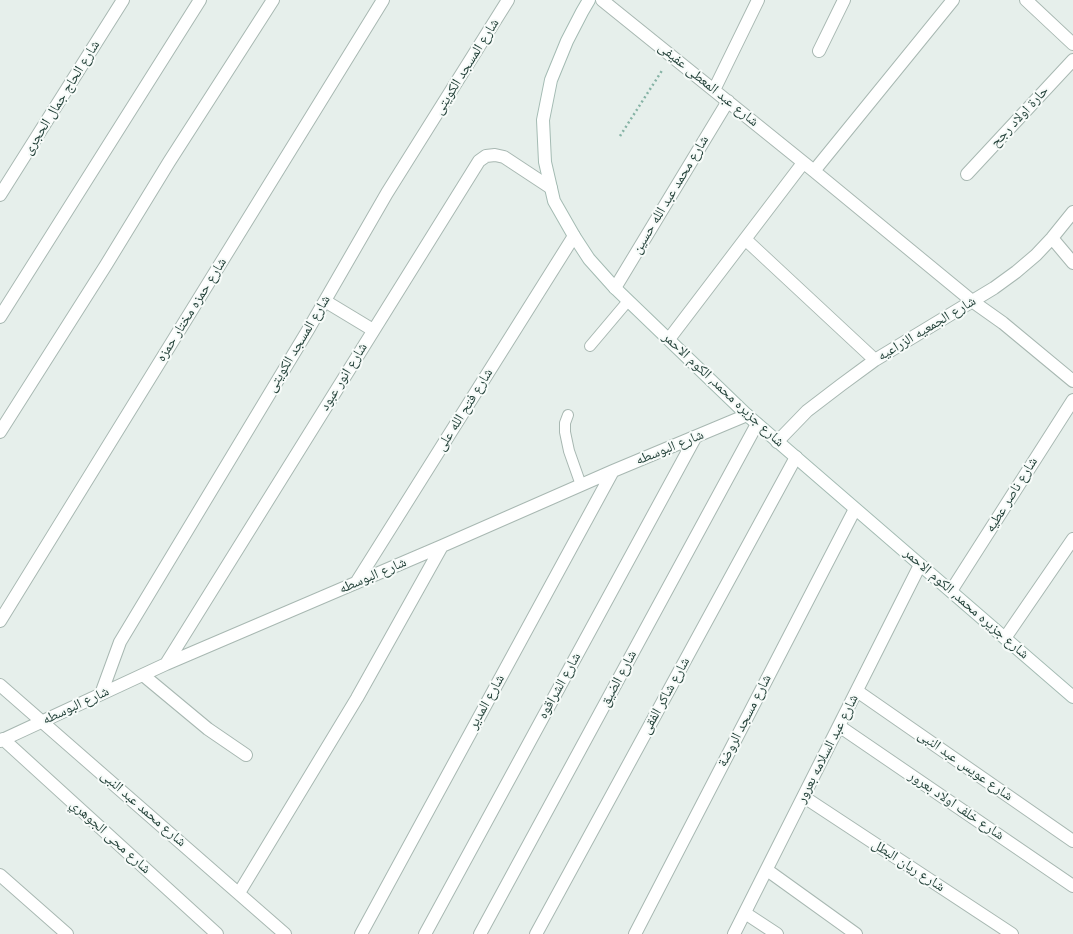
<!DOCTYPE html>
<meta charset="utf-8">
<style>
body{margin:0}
canvas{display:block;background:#e6efeb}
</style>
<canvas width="1073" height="934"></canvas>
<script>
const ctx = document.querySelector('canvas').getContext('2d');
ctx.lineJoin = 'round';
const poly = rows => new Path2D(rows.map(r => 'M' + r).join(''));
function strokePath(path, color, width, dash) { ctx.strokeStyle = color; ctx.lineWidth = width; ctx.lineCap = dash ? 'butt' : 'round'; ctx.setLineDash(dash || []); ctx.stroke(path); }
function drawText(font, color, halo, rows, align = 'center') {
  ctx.font = font + ' Poppins,"Noto Naskh Arabic",sans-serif'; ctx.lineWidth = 4; ctx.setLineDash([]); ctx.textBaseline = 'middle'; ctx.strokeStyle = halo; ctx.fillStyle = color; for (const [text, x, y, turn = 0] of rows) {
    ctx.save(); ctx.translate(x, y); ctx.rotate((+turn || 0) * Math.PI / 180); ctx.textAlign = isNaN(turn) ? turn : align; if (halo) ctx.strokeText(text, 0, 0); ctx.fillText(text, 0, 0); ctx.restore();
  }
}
const path = poly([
 [620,136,663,69]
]);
const lane = poly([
 [590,346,628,301],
 [568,415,565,423,565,432,569,451,581,485]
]);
const street = poly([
 [602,0,814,171,972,301,1003,323,1073,381],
 [1026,0,1073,44],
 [819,51,844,0],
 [714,90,758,0],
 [814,171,953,0],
 [967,174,1073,60],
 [0,195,123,0],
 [1052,238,1073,263],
 [745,239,875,360],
 [615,288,728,101],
 [325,301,373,330],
 [0,317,200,0],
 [669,339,803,163],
 [0,432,106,265,169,162,273,0],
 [777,442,807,411,841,385,875,360,994,288,1016,272,1036,255,1052,238,1073,212],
 [356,583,574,236],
 [951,591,1073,400],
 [0,621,383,0],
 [1005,638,1073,539],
 [166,664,479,161,486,156,495,155,504,157,551,188],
 [143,675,208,729,246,755],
 [0,685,285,934],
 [857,691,1073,841],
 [101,694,120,642,308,330,387,193,508,0],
 [839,726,1073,886],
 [3,739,217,934],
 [0,741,166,664,442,546,613,471,747,415],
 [804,797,1012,934],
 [767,870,856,934],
 [0,875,67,934],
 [239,893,357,698,442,546],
 [745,913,777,934],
 [361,934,613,471],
 [425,934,695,438],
 [480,934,757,424],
 [536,934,796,457],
 [635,934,855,509],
 [734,934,920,565]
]);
const secondary = poly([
 [589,0,582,12,567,41,551,80,543,120,545,162,554,201,574,236,589,259,615,288,747,415,1073,697]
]);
const streetNames = [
 ["شارع المسجد الكويتى",467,67,-58],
 ["شارع عبد المعطى عفيفى",708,85,39],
 ["شارع الحاج جمال الحجرى",62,98,-58],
 ["حارة اولاد رجح",1020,117,-47],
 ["شارع محمد عبد الله حسين",671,195,-59],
 ["شارع حمزه مختار حمزه",192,310,-58],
 ["شارع الجمعيه الزراعيه",927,329,-31],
 ["شارع المسجد الكويتى",299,344,-59],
 ["شارع انور عبود",344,377,-58],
 ["شارع جزيره محمد, الكوم الاحمر",723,390,43],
 ["شارع فتح الله على",465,410,-58],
 ["شارع البوسطه",670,448,-22],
 ["شارع ناصر عطيه",1012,495,-58],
 ["شارع البوسطه",373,576,-23],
 ["شارع جزيره محمد, الكوم الاحمر",966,604,41],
 ["شارع الضيق",619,679,-62],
 ["شارع الشراقوه",560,686,-61],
 ["شارع شاكر الفقى",666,696,-61],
 ["شارع المدير",487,702,-61],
 ["شارع البوسطه",76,706,-25],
 ["شارع مسجد الروضة",745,721,-63],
 ["شارع عبد السلامه بعرور",828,749,-63],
 ["شارع عويس عبد النبى",965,766,35],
 ["شارع خلف اولاد بعرور",956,806,34],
 ["شارع محمد عبد النبى",143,809,41],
 ["شارع محى الجوهري",110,837,42],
 ["شارع ريان البطل",908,866,33]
];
strokePath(lane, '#a8b8b2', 12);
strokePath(street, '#a8b8b2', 14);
strokePath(secondary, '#a4bbb3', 14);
strokePath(path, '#86b3a5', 2.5, [2, 3]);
strokePath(lane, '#fff', 10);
strokePath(street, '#fff', 12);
strokePath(secondary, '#fff', 12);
drawText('14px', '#24423a', '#f7fbf9', streetNames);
</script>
